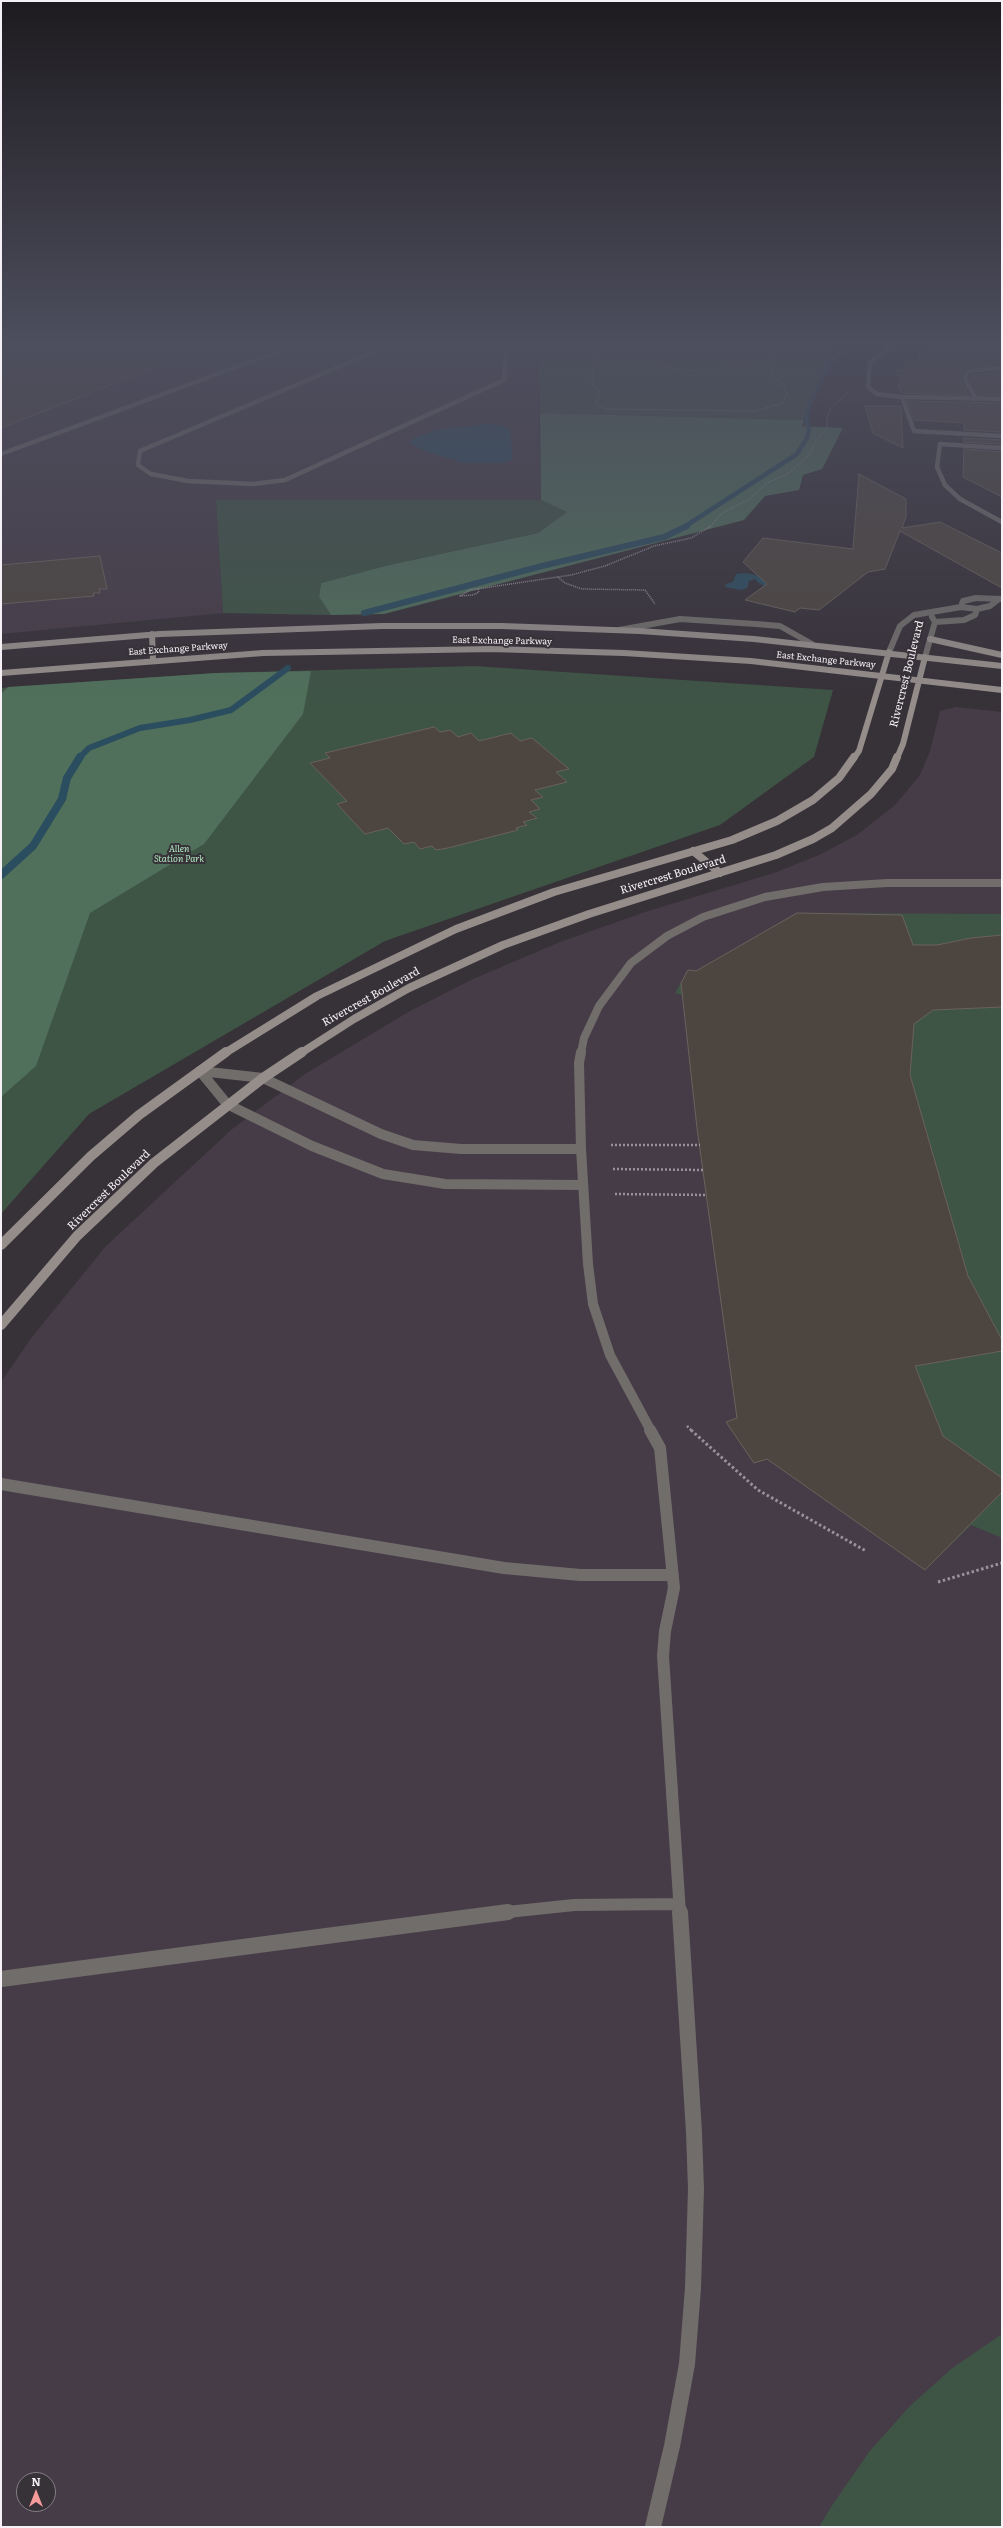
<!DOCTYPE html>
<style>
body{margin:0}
#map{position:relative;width:1003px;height:2528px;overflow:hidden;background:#373138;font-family:Literata,serif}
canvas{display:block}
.frame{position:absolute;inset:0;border:2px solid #f4f0f5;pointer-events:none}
.north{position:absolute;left:16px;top:2472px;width:40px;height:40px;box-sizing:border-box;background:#373138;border:1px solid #837d84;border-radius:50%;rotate:0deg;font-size:11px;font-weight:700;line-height:16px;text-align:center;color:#f4f0f5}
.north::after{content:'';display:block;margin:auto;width:14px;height:18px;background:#f59b9a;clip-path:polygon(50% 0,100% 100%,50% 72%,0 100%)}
</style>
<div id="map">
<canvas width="1003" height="2528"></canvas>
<div class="frame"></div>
<div class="north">N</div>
</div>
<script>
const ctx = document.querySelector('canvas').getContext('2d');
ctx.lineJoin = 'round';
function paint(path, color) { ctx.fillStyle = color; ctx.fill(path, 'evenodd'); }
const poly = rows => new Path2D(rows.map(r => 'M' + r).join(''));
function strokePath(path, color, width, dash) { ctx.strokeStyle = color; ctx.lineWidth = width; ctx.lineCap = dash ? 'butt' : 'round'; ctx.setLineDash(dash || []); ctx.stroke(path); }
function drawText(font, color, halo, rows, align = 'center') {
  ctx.font = font + ' Literata,serif'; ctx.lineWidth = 4; ctx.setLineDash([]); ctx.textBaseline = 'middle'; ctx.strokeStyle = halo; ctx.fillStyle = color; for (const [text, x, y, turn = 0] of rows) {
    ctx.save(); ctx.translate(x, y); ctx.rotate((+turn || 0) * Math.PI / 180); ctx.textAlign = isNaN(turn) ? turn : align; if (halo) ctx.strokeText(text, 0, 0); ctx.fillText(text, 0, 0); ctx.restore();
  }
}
const built = poly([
 [1,346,537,346,541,500,216,500,223,613,1,634],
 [956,707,1002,712,1002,2527,1,2527,1,1382,32,1337,106,1246,231,1130,305,1074,410,1011,473,979,560,942,648,911,774,873,819,855,857,835,895,805,920,775,930,751,940,711],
 [24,2480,48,2480,48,2504,24,2504]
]);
const green = poly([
 [537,346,836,346,804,420,540,413],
 [216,500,541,500,568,512,538,533,389,565,321,583,319,597,331,615,223,613],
 [474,666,833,690,814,757,720,825,385,941,89,1114,1,1214,1,688,216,673],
 [797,913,1002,914,1002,1538,971,1525,925,1570,767,1459,754,1463,726,1422,737,1418,682,995,675,993,688,970,696,971],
 [1002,2334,1002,2527,819,2527,831,2507,869,2452,909,2407,951,2369]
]);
const forest = poly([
 [540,413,804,420,802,426,843,428,822,469,803,475,799,490,765,496,744,520,384,614,331,615,319,597,321,583,389,565,538,533,567,512,541,500],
 [311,671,303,714,204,844,90,913,36,1066,1,1097,1,694,8,687,216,673]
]);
const water = poly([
 [486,424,500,425,510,430,513,459,504,463,465,463,427,452,409,443,414,438,437,430],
 [746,573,763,577,770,588,760,584,755,579,749,581,747,588,741,590,725,587,726,584,733,582,736,574]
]);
const streamFar2 = poly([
 [684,527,797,454,807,438,809,429,806,419,809,405,829,364,834,357,852,346]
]);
const streamFar1 = poly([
 [364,613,542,566,664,537,687,526],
 [79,758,89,748,140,728,190,720,231,710,288,668]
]);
const stream = poly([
 [1,875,33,846,62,799,67,778,80,757]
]);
const building = poly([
 [1,346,203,346,204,348,1,428,1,346],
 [929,346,1002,346,1002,364,965,368,961,380,969,395,901,393,898,384,902,384,896,370,904,370,904,360,918,360,920,350,928,351,929,346],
 [1002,372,1002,395,978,395,969,379,971,375,1002,372],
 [907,401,1002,403,1002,432,964,430,964,423,914,420,907,401],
 [865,406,901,406,903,448,873,433,865,406],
 [964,438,1002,440,1002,444,964,442,964,438],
 [964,449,1002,452,1002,497,963,477,964,449],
 [859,474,906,499,906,517,902,528,940,522,1002,553,1002,588,900,531,885,569,868,572,819,610,800,608,795,612,745,600,767,584,743,562,763,538,853,549,859,474],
 [100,556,107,589,99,589,100,593,93,593,94,596,1,604,1,565,100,556],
 [434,727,440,732,450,730,458,737,471,733,479,741,511,733,520,741,532,738,569,769,556,772,567,782,535,790,543,797,531,800,540,809,529,812,537,818,523,822,527,825,516,828,518,830,448,848,436,850,432,846,420,849,414,842,404,844,388,828,365,834,337,804,347,801,310,763,330,758,325,753,434,727],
 [797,913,902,915,913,945,937,945,971,938,1002,935,1002,1007,933,1010,914,1024,910,1075,968,1276,1002,1340,1002,1351,915,1366,943,1436,1002,1478,1002,1492,925,1570,767,1459,754,1463,726,1422,737,1418,697,1128,681,983,688,970,696,971,797,913]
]);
const pathFar3 = poly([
 [591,346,594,358,592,385,599,392,596,403,606,409,755,411,783,403,787,394,783,384,772,375,768,360,769,351,762,346],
 [594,360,640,363,690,371,721,369,745,364,769,365],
 [769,360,786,346],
 [710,527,721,514,751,498,767,483,789,473,810,454,817,439,827,427,827,418,831,408,849,391]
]);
const pathFar2 = poly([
 [558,577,565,583,582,589,645,590,655,604],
 [478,589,479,592,473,595,460,596,470,590,571,575,605,566,654,546,691,538,711,526]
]);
const pathFar1 = poly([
 [611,1145,700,1145],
 [613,1169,703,1170],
 [615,1194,707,1195],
 [687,1426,692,1431]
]);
const path = poly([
 [691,1430,758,1490,866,1551],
 [938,1582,1002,1563]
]);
const laneFar5 = poly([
 [388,346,140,451,138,465,151,474,188,481,253,484,285,480,504,380,506,346],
 [902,397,914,431,1002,436],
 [976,399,965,379,968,371,1002,368],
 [1002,448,940,444,937,467,945,485,960,499,1002,522],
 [1,454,293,346]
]);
const laneFar4 = poly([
 [961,607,963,601,976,598,1000,599],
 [935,622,964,620,975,615,977,609],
 [619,630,680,619,756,624,780,626,812,644],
 [889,652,900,626,914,615,961,607,977,609,990,606,999,599],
 [925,657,935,622,932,617]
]);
const laneFar3 = poly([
 [581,1053,584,1038,599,1006,631,963,667,936,703,917,765,897,823,887,887,883,1002,883]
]);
const laneFar2 = poly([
 [581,1052,579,1063,581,1149,588,1264,593,1304,610,1355,651,1431],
 [200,1071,227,1104,312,1146,383,1174,445,1184,583,1185],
 [200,1071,263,1078,381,1134,413,1145,461,1149,581,1149]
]);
const laneFar1 = poly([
 [650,1430,660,1448,674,1588,665,1631,663,1656,680,1913],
 [1,1484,504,1568,580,1575,673,1575],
 [498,1913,574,1905,678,1904]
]);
const lane = poly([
 [1,1979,508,1912],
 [653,2527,672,2446,687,2364,693,2288,696,2189,694,2132,680,1912]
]);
const street = poly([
 [892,346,870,362,868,387,877,394,902,397,1002,399]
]);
const secondaryFar2 = poly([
 [152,634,153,660],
 [930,639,1002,655],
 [1,647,160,634,382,626,502,626,640,631,754,639,1002,666],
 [1,673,263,653,491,649,624,653,751,661,1002,690],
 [854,758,859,751,889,652],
 [897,758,903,744,925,657]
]);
const secondaryFar1 = poly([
 [693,851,720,873],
 [225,1053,317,996,456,929,554,892,732,840,777,821,813,800,839,778,854,757],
 [301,1053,354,1019,409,988,503,945,589,914,776,855,813,839,832,828,871,794,892,769,897,757]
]);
const secondary = poly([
 [1,1245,91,1156,139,1115,226,1052],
 [1,1325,77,1236,154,1163,263,1078,302,1052]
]);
const farStreetnames = [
 ["East Exchange Parkway",502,641,1],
 ["East Exchange Parkway",178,649,-4],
 ["East Exchange Parkway",826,660,6]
];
const farParknames = [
 ["Allen",179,849],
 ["Station Park",179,859]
];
const streetNames = [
 ["Rivercrest Boulevard",907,674,-76],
 ["Rivercrest Boulevard",673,875,-17],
 ["Rivercrest Boulevard",371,997,-29],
 ["Rivercrest Boulevard",109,1190,-44]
];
paint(built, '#463c47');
paint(green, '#3e5445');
paint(forest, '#50705b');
paint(water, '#2a4d5f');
strokePath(streamFar2, '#2a4d5f', 4.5);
strokePath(streamFar1, '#2a4d5f', 6);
strokePath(stream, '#2a4d5f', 8);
paint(building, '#4d453f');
strokePath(building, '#6a625c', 1);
strokePath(pathFar3, '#989399', 1, [1, 1]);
strokePath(pathFar2, '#989399', 1.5, [1, 1]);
strokePath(pathFar1, '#989399', 2.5, [2, 2]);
strokePath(path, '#989399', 3, [2.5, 2.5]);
strokePath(laneFar5, '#716d6b', 4.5);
strokePath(laneFar4, '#716d6b', 6);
strokePath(laneFar3, '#716d6b', 8);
strokePath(laneFar2, '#716d6b', 10);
strokePath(laneFar1, '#716d6b', 12);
strokePath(lane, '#716d6b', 16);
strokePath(street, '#716d6b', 4.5);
strokePath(secondaryFar2, '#948d8a', 6);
strokePath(secondaryFar1, '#948d8a', 8);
strokePath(secondary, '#948d8a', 10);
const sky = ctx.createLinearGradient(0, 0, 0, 700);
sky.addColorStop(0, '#1e1b1f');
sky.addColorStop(0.49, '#4d4e5e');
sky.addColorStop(1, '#4d4e5e00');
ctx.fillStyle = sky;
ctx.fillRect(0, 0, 1003, 700);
drawText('9px', '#f4f0f5', '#373138', farStreetnames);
drawText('italic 9px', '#b0eac3', '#373138', farParknames);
drawText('11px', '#f4f0f5', '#373138', streetNames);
</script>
